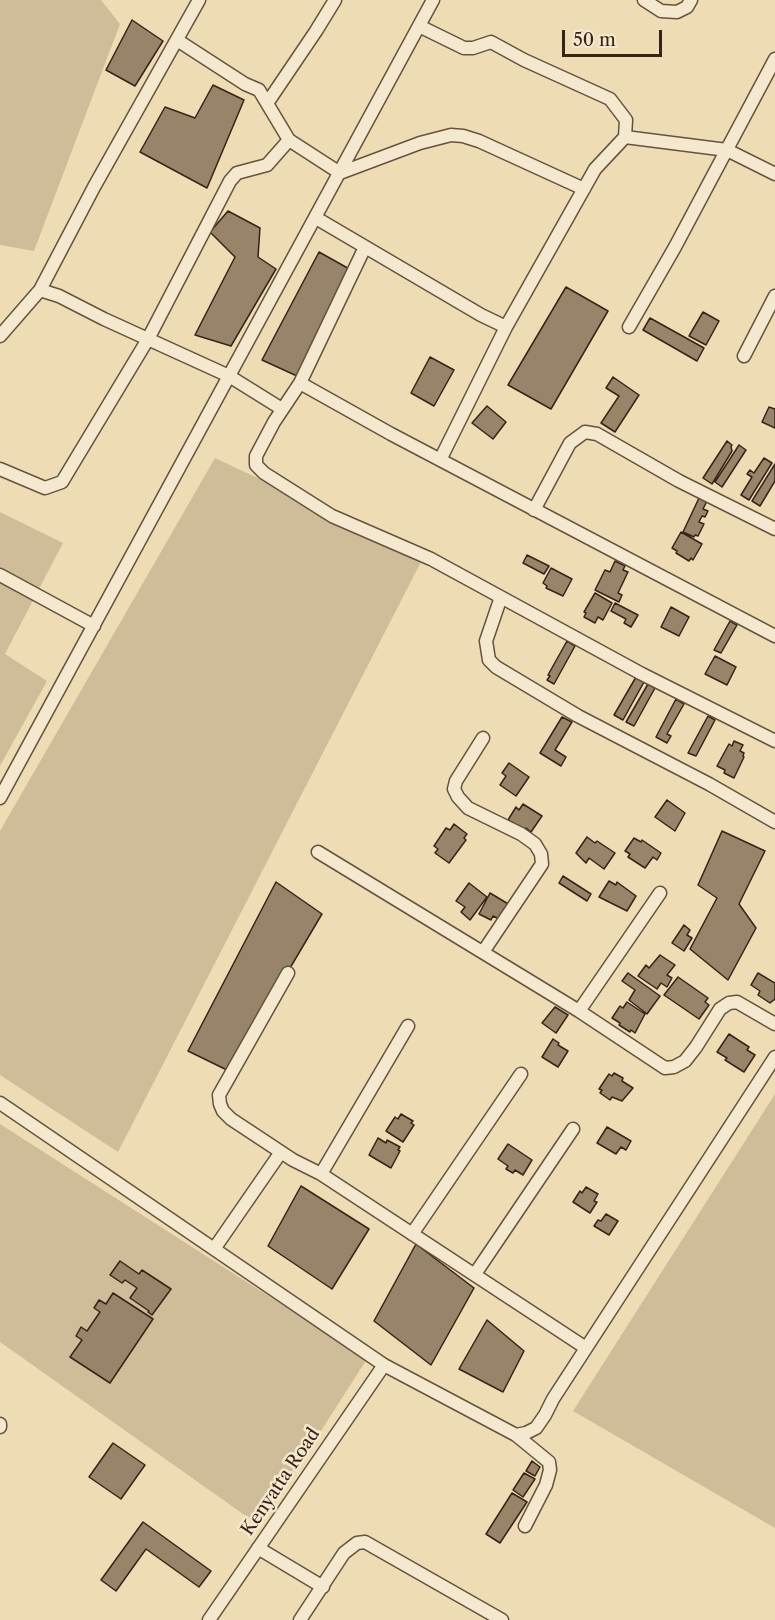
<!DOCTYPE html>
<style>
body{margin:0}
#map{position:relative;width:775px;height:1620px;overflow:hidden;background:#eeddb4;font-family:"Libre Caslon Text",serif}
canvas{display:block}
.scale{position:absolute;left:562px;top:30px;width:100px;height:27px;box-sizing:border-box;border:3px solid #382318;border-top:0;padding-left:8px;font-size:18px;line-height:21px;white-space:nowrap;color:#382318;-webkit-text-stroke:4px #f4e9ce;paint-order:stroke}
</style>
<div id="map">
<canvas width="775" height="1620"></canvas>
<div class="scale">50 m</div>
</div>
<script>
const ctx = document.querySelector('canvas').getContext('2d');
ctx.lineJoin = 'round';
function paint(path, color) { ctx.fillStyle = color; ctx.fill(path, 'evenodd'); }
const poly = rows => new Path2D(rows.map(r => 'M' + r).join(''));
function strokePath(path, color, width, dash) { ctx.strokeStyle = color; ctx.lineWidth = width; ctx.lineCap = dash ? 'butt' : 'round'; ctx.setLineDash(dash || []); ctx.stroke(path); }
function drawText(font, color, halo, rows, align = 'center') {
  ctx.font = font + ' "Libre Caslon Text",serif'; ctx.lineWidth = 5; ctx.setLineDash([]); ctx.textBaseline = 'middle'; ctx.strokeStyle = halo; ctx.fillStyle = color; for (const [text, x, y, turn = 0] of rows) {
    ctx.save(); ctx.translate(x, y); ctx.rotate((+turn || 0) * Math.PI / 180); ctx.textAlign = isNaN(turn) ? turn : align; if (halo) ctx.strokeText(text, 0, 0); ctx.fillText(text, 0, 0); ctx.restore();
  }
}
const green = poly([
 [0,0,101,0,120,24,34,251,0,245],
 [215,458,424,556,118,1152,0,1075,0,831],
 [0,512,63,543,5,654,47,681,0,766],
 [775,1094,775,1528,573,1411],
 [0,1124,367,1359,260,1526,0,1342]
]);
const building = poly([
 [132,20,163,41,135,86,106,70,132,20],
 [213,85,244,100,207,188,140,152,165,107,195,118,213,85],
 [228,211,260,228,258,257,276,269,231,346,195,335,235,257,210,232,228,211],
 [319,252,353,271,297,376,262,360,319,252],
 [566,287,608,311,551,409,508,385,566,287],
 [703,312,719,321,706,345,689,336,703,312],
 [650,318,704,348,697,361,643,330,650,318],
 [430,357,454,370,434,406,411,393,430,357],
 [613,377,639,395,615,432,601,423,619,396,606,388,613,377],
 [487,406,506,422,493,439,472,423,487,406],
 [769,407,775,409,775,428,762,422,769,407],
 [727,441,732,445,731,447,732,451,712,484,703,478,727,441],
 [739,445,746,450,722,487,715,482,739,445],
 [764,458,772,463,749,500,741,495,752,477,747,474,750,470,754,473,764,458],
 [775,464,775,481,760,506,752,501,775,464],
 [699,498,707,501,703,509,708,511,705,517,702,516,699,522,704,524,698,536,695,535,694,537,683,532,699,498],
 [681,532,702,544,693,560,691,558,689,561,676,553,677,551,672,548,681,532],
 [527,555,549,566,544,574,523,563,527,555],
 [615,561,625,566,623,570,628,572,618,593,622,595,619,602,595,590,605,570,610,572,615,561],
 [551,568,572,579,563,596,546,588,547,586,543,583,551,568],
 [595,593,612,603,603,620,598,617,595,623,584,617,586,613,584,612,595,593],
 [615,603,638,615,631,627,624,623,626,619,611,611,615,603],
 [671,607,689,617,679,636,661,627,671,607],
 [730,621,737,625,721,653,714,650,730,621],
 [567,641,575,646,554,684,547,680,550,676,548,675,567,641],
 [715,656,736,667,727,685,705,674,715,656],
 [636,677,644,682,623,720,614,715,636,677],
 [648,684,655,688,634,726,626,722,648,684],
 [676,699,684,704,667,734,671,736,667,743,656,737,676,699],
 [708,716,715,720,696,756,688,753,708,716],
 [562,717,572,722,555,750,566,757,561,766,540,753,562,717],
 [734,741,743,745,740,751,744,753,743,756,744,757,734,778,724,773,725,770,717,766,729,744,732,746,734,741],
 [509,763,529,777,516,796,500,785,506,776,502,773,509,763],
 [667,800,685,813,675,831,655,817,667,800],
 [523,804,542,816,531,832,526,828,525,831,508,820,516,807,519,810,523,804],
 [454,824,467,834,464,838,466,840,449,863,435,853,438,849,434,846,446,828,450,830,454,824],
 [722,831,765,851,739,904,756,928,728,980,690,949,717,898,698,885,722,831],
 [587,837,595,843,597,841,615,853,604,869,589,858,586,863,576,853,587,837],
 [634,838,641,842,642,840,661,853,657,860,653,857,645,868,628,857,630,854,625,851,634,838],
 [563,876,591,894,587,901,559,883,563,876],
 [609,881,616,885,617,882,636,896,627,911,599,897,609,881],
 [276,882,322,914,229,1071,188,1051,276,882],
 [469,883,487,897,470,920,461,912,465,907,456,901,469,883],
 [490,893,510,905,506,914,502,912,499,919,493,916,491,920,479,914,490,893],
 [684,925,690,930,687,935,692,938,684,951,672,943,684,925],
 [660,955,675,965,667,975,672,978,667,987,661,983,657,989,638,976,646,965,649,968,660,955],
 [628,973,660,996,647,1014,629,1000,635,990,622,981,628,973],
 [758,973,775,983,775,999,770,1003,758,995,760,991,751,985,758,973],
 [678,977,708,998,705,1002,709,1005,699,1019,664,995,678,977],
 [627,1002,645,1014,635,1033,631,1030,630,1032,619,1025,620,1023,612,1018,620,1006,623,1008,627,1002],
 [555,1007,568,1015,556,1033,542,1023,555,1007],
 [729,1034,749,1047,747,1050,755,1055,744,1072,725,1060,727,1058,717,1052,729,1034],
 [553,1039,559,1043,558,1045,568,1051,558,1067,542,1057,553,1039],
 [614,1073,623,1078,622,1081,633,1088,622,1101,612,1097,610,1100,600,1093,602,1090,599,1089,609,1074,612,1076,614,1073],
 [401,1114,413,1121,411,1123,414,1125,403,1142,386,1131,395,1117,398,1119,401,1114],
 [607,1127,631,1141,626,1150,621,1147,616,1154,597,1143,607,1127],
 [378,1138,386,1143,387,1140,400,1147,398,1150,400,1151,391,1168,369,1155,378,1138],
 [508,1144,532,1160,523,1175,515,1170,513,1173,506,1169,508,1166,498,1159,508,1144],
 [301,1186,369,1229,332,1289,268,1246,301,1186],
 [586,1187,598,1194,594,1201,597,1202,590,1213,573,1202,580,1191,582,1193,586,1187],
 [606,1214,618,1221,609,1235,594,1226,598,1220,601,1221,606,1214],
 [416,1244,474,1288,431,1365,374,1321,416,1244],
 [120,1261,139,1274,142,1270,171,1289,152,1315,148,1312,149,1311,130,1298,137,1288,125,1280,122,1283,110,1275,120,1261],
 [113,1293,153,1319,110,1383,70,1357,82,1340,76,1336,81,1327,87,1331,100,1312,94,1308,99,1300,106,1304,113,1293],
 [487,1320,524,1351,503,1392,459,1369,487,1320],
 [113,1443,145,1465,121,1499,89,1477,113,1443],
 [532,1461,540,1467,535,1476,526,1471,532,1461],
 [524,1473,535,1479,523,1497,513,1490,524,1473],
 [512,1493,527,1502,500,1543,486,1534,512,1493],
 [143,1522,211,1571,199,1587,146,1549,116,1591,101,1580,143,1522]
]);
const minor = poly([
 [644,0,661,11,677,12,687,7,691,0],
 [177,40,245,84,259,90,289,140,340,173,420,143,451,135,463,136,479,141,584,189],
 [268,102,316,31,335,0],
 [625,137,727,150,775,174],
 [316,218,481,315,506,327,595,169,625,137,626,120,610,99,524,60,491,42,473,48,464,48,419,26],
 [40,290,94,187,199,0],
 [629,327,675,247,775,59],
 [0,336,40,290,59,296,104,319,229,376,282,409],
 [744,356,775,296],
 [300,383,365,247],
 [440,460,506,327],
 [0,469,45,488,62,482,148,339,230,181,237,173,267,165,289,140],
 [534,510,570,443,585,432,597,434,679,481,775,529],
 [0,575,94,626],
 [501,597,486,641,489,660,496,667,578,716,709,784,775,822],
 [775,636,391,434,300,383,274,422,256,456,256,465,264,473,332,516,431,559,642,674,775,741],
 [0,798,433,0],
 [318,852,579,1011,665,1068,674,1067,685,1061,696,1047,720,1009,729,1003,737,1002,775,1024],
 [483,952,542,864,541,854,535,844,521,834,468,808,458,797,454,789,456,781,483,738],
 [288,973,219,1095,220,1104,223,1111,231,1119,293,1160,321,1174,586,1348],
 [579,1011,660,893],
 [0,1103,384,1365,516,1435,526,1433,536,1428,545,1415,553,1399,775,1057],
 [321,1174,408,1026],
 [412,1234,521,1074],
 [214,1249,281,1152],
 [475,1274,573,1129],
 [0,1424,0,1427],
 [516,1435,549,1462,550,1470,546,1485,525,1526],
 [258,1548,323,1587],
 [209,1620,384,1365],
 [300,1620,344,1553,357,1543,365,1542,502,1620]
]);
const streetNames = [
 ["Kenyatta Road",281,1482,-56]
];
paint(green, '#cfbd99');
paint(building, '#978469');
strokePath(building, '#382318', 1.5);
strokePath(minor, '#66523f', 15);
strokePath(minor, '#f4e9ce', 12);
drawText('18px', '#382318', '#f4e9ce', streetNames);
</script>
